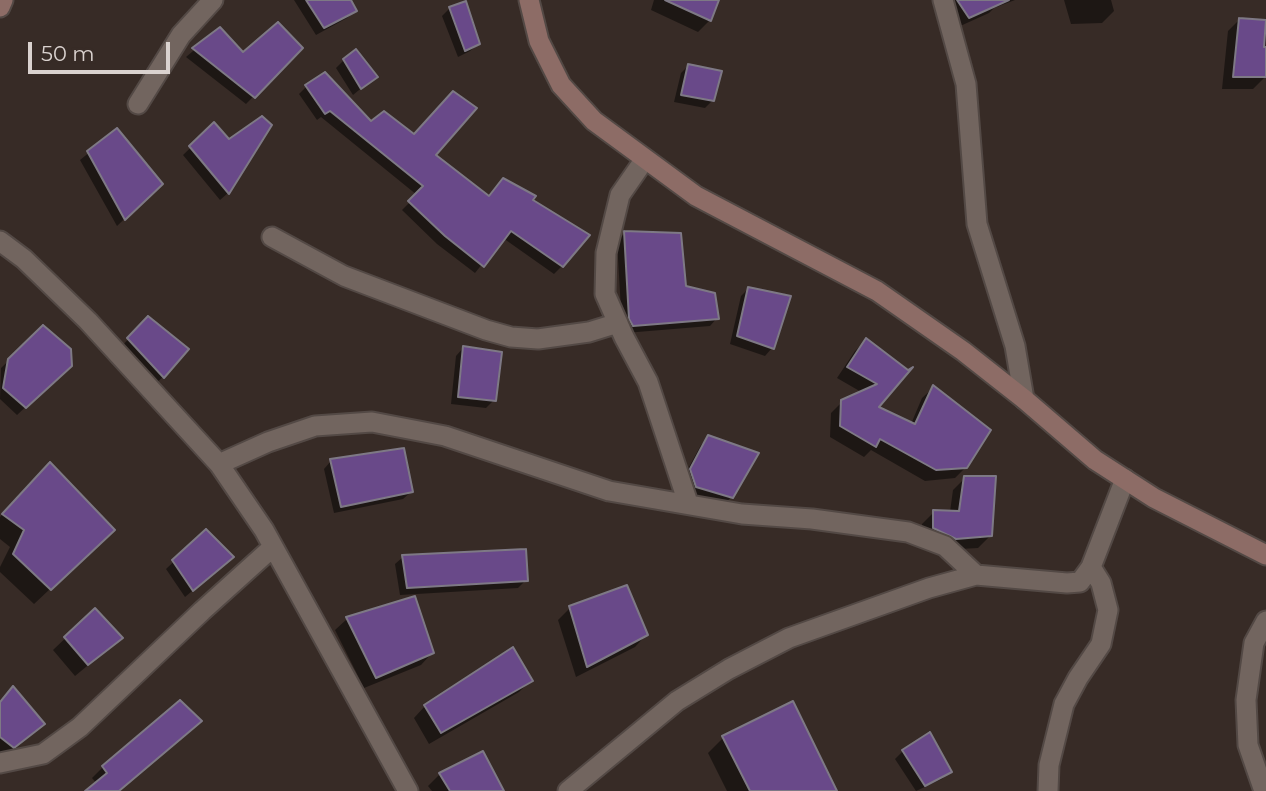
<!DOCTYPE html>
<style>
body{margin:0}
#map{position:relative;width:1266px;height:791px;overflow:hidden;background:#372b26;font-family:Montserrat,sans-serif}
canvas{display:block}
.scale{position:absolute;left:28px;top:42px;width:142px;height:32px;box-sizing:border-box;border:4px solid #dad2cf;border-top:0;padding-left:9px;font-size:21px;line-height:24px;white-space:nowrap;color:#dad2cf;-webkit-text-stroke:5px #372b26;paint-order:stroke}
</style>
<div id="map">
<canvas width="1266" height="791"></canvas>
<div class="scale">50 m</div>
</div>
<script>
const ctx = document.querySelector('canvas').getContext('2d');
ctx.lineJoin = 'round';
function paint(path, color) { ctx.fillStyle = color; ctx.fill(path, 'evenodd'); }
const poly = rows => new Path2D(rows.map(r => 'M' + r).join(''));
function strokePath(path, color, width, dash) { ctx.strokeStyle = color; ctx.lineWidth = width; ctx.lineCap = dash ? 'butt' : 'round'; ctx.setLineDash(dash || []); ctx.stroke(path); }
const shadow = poly([
 [294,0,349,0,355,10,347,18,316,35],
 [654,0,717,0,710,20,698,32,651,10],
 [941,0,1015,0,994,8,989,13,958,27],
 [1064,0,1111,0,1114,11,1102,23,1071,24],
 [450,8,478,44,470,51,458,57,442,16],
 [1240,19,1266,22,1265,77,1253,89,1222,89,1228,31],
 [219,29,243,54,301,48,246,104,186,57],
 [344,60,376,76,353,95,336,68],
 [688,66,713,100,705,108,674,102,681,73],
 [306,87,370,123,433,155,488,198,531,201,562,266,554,274,503,238,475,273,437,244,402,210,417,195,321,117,317,120,299,94],
 [214,125,229,142,269,125,228,193,220,200,183,155],
 [117,130,161,184,117,226,80,160],
 [625,233,717,318,710,326,625,333,622,327,617,241],
 [748,289,772,348,765,356,730,344,741,296],
 [148,318,163,377,155,384,121,347],
 [43,328,62,373,17,415,0,399,1,368],
 [866,340,907,371,876,407,911,424,922,398,933,388,966,467,955,478,925,481,871,450,864,457,830,437,831,413,842,402,863,393,837,378,855,351],
 [463,348,494,400,486,408,451,404,456,356],
 [709,437,731,497,724,505,688,495,683,478,701,445],
 [331,461,411,492,403,499,334,513,324,469],
 [965,478,990,536,978,548,943,550,922,540,922,524,934,512,950,512,953,490],
 [35,479,97,545,34,604,0,572,0,567,10,547,0,539,0,517],
 [206,531,224,564,185,597,166,569],
 [403,557,526,580,518,588,400,595,395,564],
 [570,608,646,635,635,647,576,677,558,620],
 [95,610,121,638,75,676,53,650],
 [347,619,432,653,421,665,364,688,335,630],
 [531,680,519,692,429,744,414,718,425,706],
 [0,702,43,724,1,758,0,757],
 [200,721,118,791,87,791,97,784,92,778,103,767],
 [723,738,835,791,727,791,708,753],
 [903,751,949,772,942,779,916,791,895,759],
 [440,774,500,791,432,791,428,786]
]);
const building = poly([
 [306,0,351,0,357,11,324,28,306,0],
 [665,0,719,0,711,21,665,0],
 [957,0,1009,0,969,18,957,0],
 [466,1,480,44,465,51,449,7,466,1],
 [1239,18,1266,20,1264,47,1266,47,1266,77,1233,77,1239,18],
 [278,22,303,48,255,98,192,48,220,27,243,52,278,22],
 [356,49,378,77,361,89,343,59,356,49],
 [688,64,722,71,714,101,681,95,688,64],
 [325,72,371,121,384,111,414,134,453,91,477,108,436,155,489,196,503,178,536,196,533,200,590,235,563,267,511,231,484,267,445,236,408,201,423,186,330,111,325,114,305,85,325,72],
 [262,116,272,125,229,194,189,146,214,122,229,139,262,116],
 [117,128,163,184,125,220,87,151,117,128],
 [624,231,681,233,686,286,715,293,719,319,633,326,629,319,624,231],
 [748,287,791,296,774,349,737,336,748,287],
 [148,316,189,349,164,378,127,338,148,316],
 [43,325,71,349,72,366,26,408,3,388,8,359,43,325],
 [866,338,908,370,913,367,879,407,915,424,933,385,991,430,967,468,936,470,880,439,876,447,840,426,841,400,877,384,847,367,866,338],
 [463,346,502,352,496,401,458,397,463,346],
 [708,435,759,453,733,498,696,487,690,469,708,435],
 [404,448,413,492,341,507,330,459,404,448],
 [50,462,115,530,51,590,13,554,24,530,2,514,50,462],
 [964,476,996,476,992,536,956,539,933,528,933,510,959,511,964,476],
 [206,529,234,557,193,591,172,560,206,529],
 [526,549,528,581,407,588,402,555,526,549],
 [627,585,648,635,587,667,569,606,627,585],
 [415,596,434,653,376,678,346,617,415,596],
 [95,608,123,638,88,665,64,637,95,608],
 [513,647,533,681,441,733,424,705,513,647],
 [13,686,45,724,14,748,0,737,0,702,13,686],
 [180,700,202,721,119,791,85,791,107,773,102,766,180,700],
 [793,701,837,791,750,791,722,736,793,701],
 [930,732,952,772,925,786,902,750,930,732],
 [483,751,504,791,450,791,439,773,483,751]
]);
const minor = poly([
 [943,0,966,84,977,224,1015,346,1024,399],
 [138,104,181,35,213,0],
 [645,159,620,195,606,253,605,294,624,337,648,382,688,503],
 [272,237,344,276,486,330,511,337,538,339,589,332,618,323],
 [0,241,24,259,88,321,219,464,264,530,408,791],
 [219,464,268,442,315,426,372,422,445,436,609,491,742,514,812,519,908,532,945,546,976,575],
 [0,763,43,754,80,727,202,611,273,547],
 [568,791,677,701,729,669,789,638,929,588,976,575,1067,583,1080,582,1091,567,1125,479],
 [1048,791,1049,765,1064,704,1078,678,1101,644,1108,610,1101,583,1091,567],
 [1264,791,1248,745,1246,700,1254,643,1266,621]
]);
const secondary = poly([
 [529,0,539,41,561,85,594,121,696,196,877,291,963,351,1024,399,1095,460,1154,498,1266,555],
 [0,7,3,0]
]);
paint(shadow, '#0007');
paint(building, '#694989');
strokePath(building, '#7e7985', 2);
strokePath(minor, '#534945', 23);
strokePath(secondary, '#534945', 23);
strokePath(minor, '#72655f', 19);
strokePath(secondary, '#8d6c66', 19);
</script>
